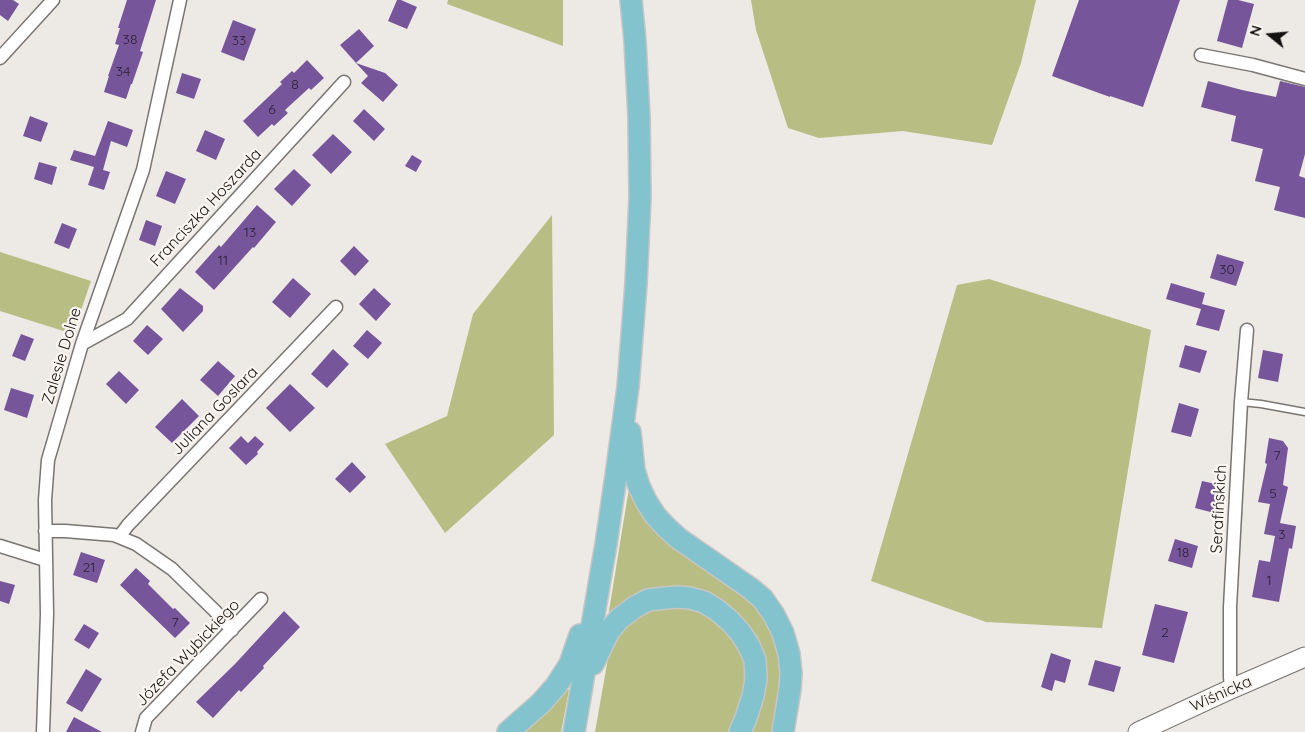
<!DOCTYPE html>
<meta charset="utf-8">
<style>
body{margin:0}
#map{position:relative;width:1305px;height:732px;overflow:hidden;background:#ede9e4;font-family:Quicksand,sans-serif}
canvas{display:block}
.north{position:absolute;left:1245px;top:10px;width:50px;height:50px;-webkit-text-stroke:4px #fbf6f1;paint-order:stroke;rotate:287deg;font-size:14px;font-weight:700;line-height:20px;text-align:center;color:#131110}
.north::after{content:'';display:block;margin:auto;width:18px;height:22px;background:#131110;clip-path:polygon(50% 0,100% 100%,50% 72%,0 100%)}
</style>
<div id="map">
<canvas width="1305" height="732"></canvas>
<div class="north">N</div>
</div>
<script>
const ctx = document.querySelector('canvas').getContext('2d');
ctx.lineJoin = 'round';
function paint(path, color) { ctx.fillStyle = color; ctx.fill(path, 'evenodd'); }
const poly = rows => new Path2D(rows.map(r => 'M' + r).join(''));
function strokePath(path, color, width, dash) { ctx.strokeStyle = color; ctx.lineWidth = width; ctx.lineCap = dash ? 'butt' : 'round'; ctx.setLineDash(dash || []); ctx.stroke(path); }
function drawText(font, color, halo, rows, align = 'center') {
  ctx.font = font + ' Quicksand,sans-serif'; ctx.lineWidth = 4.5; ctx.setLineDash([]); ctx.textBaseline = 'middle'; ctx.strokeStyle = halo; ctx.fillStyle = color; for (const [text, x, y, turn = 0] of rows) {
    ctx.save(); ctx.translate(x, y); ctx.rotate((+turn || 0) * Math.PI / 180); ctx.textAlign = isNaN(turn) ? turn : align; if (halo) ctx.strokeText(text, 0, 0); ctx.fillText(text, 0, 0); ctx.restore();
  }
}
const green = poly([
 [448,0,563,0,563,46,447,4],
 [751,0,1036,0,1021,63,992,145,903,131,819,138,788,128,756,30],
 [552,215,554,435,445,533,385,444,447,416,473,314],
 [0,252,91,281,73,334,0,311],
 [989,279,1151,330,1102,628,986,622,871,581,957,285],
 [630,482,752,599,776,634,783,683,775,732,751,732,764,658,761,645,757,636,736,611,721,601,704,592,608,617],
 [663,606,696,607,737,635,750,680,734,724,730,732,595,732,610,647,624,627,640,615],
 [564,688,569,690,561,732,520,732]
]);
const building = poly([
 [0,0,13,0,19,4,8,21,0,15],
 [127,0,156,0,140,51,143,52,132,84,131,84,126,99,104,92,109,76,108,76,119,45,115,44,120,28,118,28],
 [397,0,401,0,417,7,407,29,388,21],
 [1079,0,1180,0,1143,107,1110,96,1110,97,1052,76],
 [1228,0,1238,0,1254,4,1242,48,1217,41],
 [233,20,256,29,244,61,221,52],
 [359,29,374,46,356,63,340,45],
 [307,60,324,78,311,90,309,88,285,110,288,113,274,126,272,124,258,137,243,121,282,84,280,82,292,71,294,73],
 [356,63,385,73,398,85,383,102,361,83,368,76],
 [182,73,201,79,194,99,176,93],
 [1208,81,1242,90,1276,97,1280,81,1305,87,1305,154,1299,176,1305,178,1305,218,1274,210,1280,187,1255,181,1263,149,1231,141,1236,116,1201,107],
 [364,109,385,129,374,141,353,121],
 [30,116,48,123,41,142,23,136],
 [108,121,133,130,127,147,111,141,103,170,110,172,104,190,88,185,94,167,70,160,74,150,95,156],
 [205,130,225,139,216,160,196,151],
 [333,134,352,152,331,174,312,155],
 [412,155,422,161,416,172,405,166],
 [39,162,57,167,52,185,34,179],
 [294,169,311,185,292,206,274,189],
 [166,171,186,179,175,204,156,196],
 [257,205,276,222,254,248,253,247,214,290,195,272,219,245,221,247],
 [146,220,162,226,155,246,139,240],
 [62,223,77,229,69,249,54,243],
 [354,246,369,261,355,276,340,261],
 [1217,254,1244,262,1236,286,1210,278],
 [293,278,311,294,290,318,272,302],
 [1171,283,1205,293,1202,304,1225,310,1219,331,1196,325,1201,309,1166,299],
 [180,288,203,306,203,311,183,332,161,309],
 [374,288,391,304,376,321,359,304],
 [147,325,163,339,148,355,133,341],
 [367,330,382,343,368,359,353,346],
 [21,334,34,339,25,361,12,356],
 [1185,345,1207,351,1200,373,1179,367],
 [333,349,349,364,327,388,311,374],
 [1263,350,1283,354,1278,382,1258,378],
 [218,361,235,376,218,396,200,380],
 [119,371,139,390,126,404,106,384],
 [290,384,315,408,290,432,266,408],
 [11,388,34,395,27,418,4,410],
 [182,399,199,416,172,443,155,427],
 [1179,403,1199,409,1191,437,1171,432],
 [241,436,248,443,255,436,264,444,257,452,258,454,246,465,229,448],
 [1269,438,1283,441,1288,448,1283,485,1288,487,1280,523,1296,526,1292,549,1289,548,1279,602,1252,597,1259,560,1270,562,1275,536,1264,534,1270,504,1258,502,1267,464,1265,463],
 [352,462,366,477,350,493,335,479],
 [1202,481,1225,486,1218,514,1195,508],
 [1175,539,1198,546,1192,568,1168,561],
 [81,552,105,560,97,583,73,575],
 [136,568,150,581,148,584,173,609,175,608,190,623,175,638,120,585],
 [0,581,15,585,9,604,0,601],
 [1155,604,1188,612,1174,663,1142,655],
 [284,611,300,627,263,666,264,668,241,692,239,690,213,718,196,702,235,664],
 [84,624,99,633,89,649,74,640],
 [1051,653,1071,660,1065,683,1055,680,1052,691,1041,687],
 [1095,660,1121,667,1114,692,1088,685],
 [86,669,102,679,82,712,66,703],
 [74,717,102,732,66,732]
]);
const lane = poly([
 [1241,402,1261,404,1305,412]
]);
const street = poly([
 [1201,55,1253,65,1305,79],
 [0,58,53,0],
 [82,344,127,319,344,82],
 [45,531,65,531,114,535,136,544,172,569,215,611,232,630],
 [119,537,128,525,336,307],
 [0,546,45,560],
 [1231,689,1230,677,1230,607,1241,402,1247,330],
 [43,732,47,614,45,500,48,460,82,344,143,170,180,0],
 [142,732,146,718,261,599]
]);
const secondary = poly([
 [1138,732,1231,689,1305,657]
]);
const primary = poly([
 [630,432,634,470,639,486,646,501,655,515,665,526,678,538,750,588,763,599,774,615,783,633,789,654,791,673,790,689,783,732],
 [593,664,609,631,619,619,635,607,648,600,665,598,678,597,690,598,704,602,717,610,730,621,740,632,749,646,755,660,756,679,753,696,746,718,740,732],
 [508,732,541,703,556,686,570,664,580,635],
 [574,732,606,544,616,476,628,387,636,284,640,198,639,117,635,41,631,0]
]);
const numberNames = [
 ["38",130,40],
 ["33",239,41],
 ["34",123,72],
 ["8",295,85],
 ["6",272,110],
 ["13",250,233],
 ["11",223,261],
 ["30",1227,270],
 ["7",1277,456],
 ["5",1273,494],
 ["3",1282,535],
 ["18",1183,553],
 ["21",89,568],
 ["1",1269,581],
 ["7",175,623],
 ["2",1165,633]
];
const streetNames = [
 ["Franciszka Hoszarda",206,208,-47],
 ["Zalesie Dolne",62,356,-73],
 ["Juliana Goslara",215,411,-46],
 ["Serafińskich",1219,509,-87],
 ["Józefa Wybickiego",188,653,-46],
 ["Wiśnicka",1221,694,-24]
];
paint(green, '#b8bd84');
paint(building, '#77559b');
strokePath(lane, '#787470', 9);
strokePath(street, '#787470', 15);
strokePath(secondary, '#787470', 21);
strokePath(primary, '#c6c6c6', 24);
strokePath(lane, '#fff', 6);
strokePath(street, '#fff', 12);
strokePath(secondary, '#fff', 19);
strokePath(primary, '#83c3cd', 21);
drawText('14px', '#2c2233', null, numberNames);
drawText('16px', '#131110', '#fbf6f1', streetNames);
</script>
